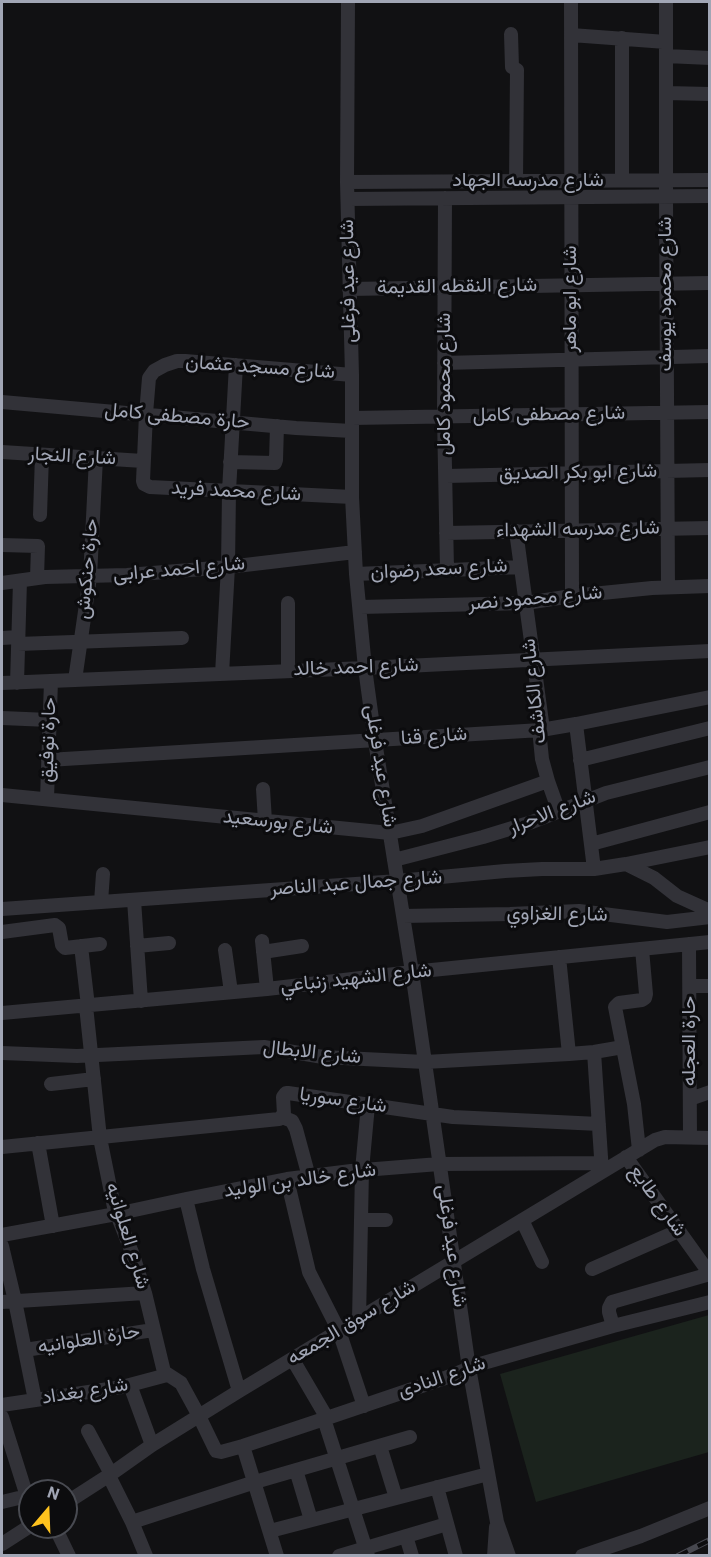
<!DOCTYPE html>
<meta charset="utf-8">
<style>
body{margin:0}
#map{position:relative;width:711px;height:1557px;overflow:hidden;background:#111113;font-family:Roboto,sans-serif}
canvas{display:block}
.frame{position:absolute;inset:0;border:3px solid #a1a6b5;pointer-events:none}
.north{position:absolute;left:18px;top:1479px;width:60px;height:60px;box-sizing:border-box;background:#0c0c0e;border:2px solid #484a51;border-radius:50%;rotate:19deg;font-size:16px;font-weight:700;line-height:24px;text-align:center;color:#a1a6b5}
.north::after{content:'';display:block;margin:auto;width:21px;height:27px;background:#fec21e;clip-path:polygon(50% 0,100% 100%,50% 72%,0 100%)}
</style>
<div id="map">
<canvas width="711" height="1557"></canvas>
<div class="frame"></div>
<div class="north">N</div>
</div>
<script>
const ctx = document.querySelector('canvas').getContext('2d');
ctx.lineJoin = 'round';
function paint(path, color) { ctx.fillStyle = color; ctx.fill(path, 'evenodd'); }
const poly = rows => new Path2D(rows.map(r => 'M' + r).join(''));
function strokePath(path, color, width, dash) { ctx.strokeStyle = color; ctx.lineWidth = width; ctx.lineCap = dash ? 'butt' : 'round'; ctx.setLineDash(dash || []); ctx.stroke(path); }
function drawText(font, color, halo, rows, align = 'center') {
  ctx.font = font + ' Roboto,Vazirmatn,sans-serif'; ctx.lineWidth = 6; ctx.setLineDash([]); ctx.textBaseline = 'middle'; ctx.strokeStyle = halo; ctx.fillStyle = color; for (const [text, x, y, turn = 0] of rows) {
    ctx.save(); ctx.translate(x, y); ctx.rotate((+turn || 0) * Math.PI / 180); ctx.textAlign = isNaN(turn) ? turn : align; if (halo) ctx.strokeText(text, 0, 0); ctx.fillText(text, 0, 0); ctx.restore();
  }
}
const green = poly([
 [709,1315,709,1452,536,1502,500,1374]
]);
const street = poly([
 [348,2,347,182,352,375,352,497,356,574,365,668,375,741,412,972,469,1368,497,1522,509,1556],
 [571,2,572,596],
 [666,2,666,197,668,587],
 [511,34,512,67,517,70,516,181],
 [571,35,666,42],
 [666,56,710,58],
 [666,93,710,94],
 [622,180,622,38],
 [347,182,710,180],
 [445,198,444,417,447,569],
 [348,199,710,196],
 [349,289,710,283],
 [444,363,710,356],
 [352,375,185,361,177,361,165,365,154,371,149,378,146,414,143,481,144,484,150,487,352,497],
 [2,402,296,428,352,431],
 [352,418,710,412],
 [2,452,143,461],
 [230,462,275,463,276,460,277,426],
 [446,476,710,470],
 [40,515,42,455],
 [516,531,542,722,540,739,542,759,548,781,559,812],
 [446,533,710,528],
 [2,545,38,546,37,578],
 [356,574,521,567],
 [2,583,45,577,127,575,228,567,355,552],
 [360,607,526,603,572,596,652,588,710,586],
 [2,638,18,637],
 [18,644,182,638],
 [288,671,288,603],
 [222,674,228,567,229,491,236,365],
 [75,680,90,577,96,458],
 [2,683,365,668,710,651],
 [17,683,20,581],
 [2,718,49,720],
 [576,724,594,869],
 [48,760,541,730,576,724,710,697],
 [580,760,710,728],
 [263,789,265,821],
 [2,795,390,833,422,826,548,781],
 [47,799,51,681],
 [591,844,710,812],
 [394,860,483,837,532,822,606,793,710,767],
 [626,864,654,878,677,896,710,911],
 [134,900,141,1001],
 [101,902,103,874],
 [2,909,398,881,505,871,542,869,594,869,626,864,710,847],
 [403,916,510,914,579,911,667,922,710,917],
 [2,932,55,925,59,928,62,945,65,948,100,944],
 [262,941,267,989],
 [689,944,690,1137],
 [81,946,88,1006],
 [137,946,169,943],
 [225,950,231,992],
 [263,952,302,946],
 [559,957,569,1054],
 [690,986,710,986],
 [86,1006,100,1138,114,1207,133,1255,145,1293,164,1372,181,1383,199,1416,216,1451,221,1452,243,1446,327,1418,445,1378,480,1364,613,1326,710,1302],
 [2,1013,267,989,412,972,710,942],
 [594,1052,602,1172],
 [2,1053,77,1056,264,1047,323,1057,425,1062,569,1054,594,1052,623,1047],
 [51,1084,94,1079],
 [690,1099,710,1092],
 [282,1117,292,1121,296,1129,309,1177],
 [38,1143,53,1226],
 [2,1147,279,1119,284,1114,283,1097,286,1093,288,1093,453,1117,599,1124],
 [639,1150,634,1104,615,1007,619,1003,642,1000,645,998,646,994,642,949],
 [287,1179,309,1272,339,1331,364,1406],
 [186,1199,203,1269,239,1391],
 [361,1220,386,1220],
 [522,1220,542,1262],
 [2,1235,116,1214,186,1199,287,1179,351,1171,439,1164,602,1163],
 [2,1246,15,1301,35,1400],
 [592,1269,678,1231],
 [2,1302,145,1293],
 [359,1320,362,1170,368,1105],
 [613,1326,609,1312,609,1308,612,1302,710,1274,626,1157],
 [25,1350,153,1330],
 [293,1360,327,1418],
 [130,1385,152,1445],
 [2,1405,122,1387,167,1375],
 [2,1417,30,1506],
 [324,1419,368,1556],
 [88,1431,111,1474],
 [243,1446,277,1556],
 [380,1446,396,1498],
 [296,1470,311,1520],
 [109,1476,132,1522,146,1556],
 [437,1487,456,1556],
 [2,1502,27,1496],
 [66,1503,111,1474,152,1445,239,1391,655,1140,665,1137,710,1138],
 [132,1522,255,1482,410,1437],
 [55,1527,69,1556],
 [270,1531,488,1474],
 [406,1536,412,1556],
 [2,1544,30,1526],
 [339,1556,447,1524],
 [494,1556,496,1527],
 [582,1556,641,1536,710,1508]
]);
const rail = poly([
 [678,1556,710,1540]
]);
const streetNames = [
 ["شارع مدرسه الجهاد",528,181],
 ["شارع عيد فرغلى",349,281,-91],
 ["شارع النقطه القديمة",457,287,-1],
 ["شارع محمود يوسف",666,294,-90],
 ["شارع ابو ماهر",571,299,-90],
 ["شارع مسجد عثمان",260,368,4],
 ["شارع محمود كامل",445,384,-90],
 ["شارع مصطفى كامل",549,415,-1],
 ["حارة مصطفى كامل",177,417,5],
 ["شارع النجار",72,457,3],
 ["شارع ابو بكر الصديق",578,473,-1],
 ["شارع محمد فريد",236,492,3],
 ["شارع مدرسه الشهداء",578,530,-1],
 ["حارة حنكوش",88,569,-85],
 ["شارع احمد عرابى",179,570,-5],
 ["شارع سعد رضوان",439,570,-3],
 ["شارع محمود نصر",535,599,-5],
 ["شارع احمد خالد",356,668,-2],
 ["شارع الكاشف",535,691,-96],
 ["شارع قنا",434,737,-4],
 ["حارة توفيق",49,740,-88],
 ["شارع عيد فرغلى",380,766,81],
 ["شارع الاحرار",552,813,-21],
 ["شارع بورسعيد",278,823,6],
 ["شارع جمال عبد الناصر",356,884,-4],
 ["شارع الغزاوي",557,915,1],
 ["شارع الشهيد زنباعي",356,979,-6],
 ["حارة العجله",690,1041,-90],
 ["شارع الابطال",312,1053,6],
 ["شارع سوريا",343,1101,8],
 ["شارع خالد بن الوليد",300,1181,-8],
 ["شارع طايع",657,1201,54],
 ["شارع العلوانيه",127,1236,73],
 ["شارع عيد فرغلى",451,1246,82],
 ["شارع سوق الجمعه",352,1323,-31],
 ["حارة العلوانيه",89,1340,-9],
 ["شارع النادى",442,1378,-19],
 ["شارع بغداد",85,1392,-9]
];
paint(green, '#1b231d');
strokePath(street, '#323238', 14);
strokePath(rail, '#47484f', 6);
strokePath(rail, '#0c0c0e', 4, [11]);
drawText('20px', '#a1a6b5', '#0c0c0e', streetNames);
</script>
